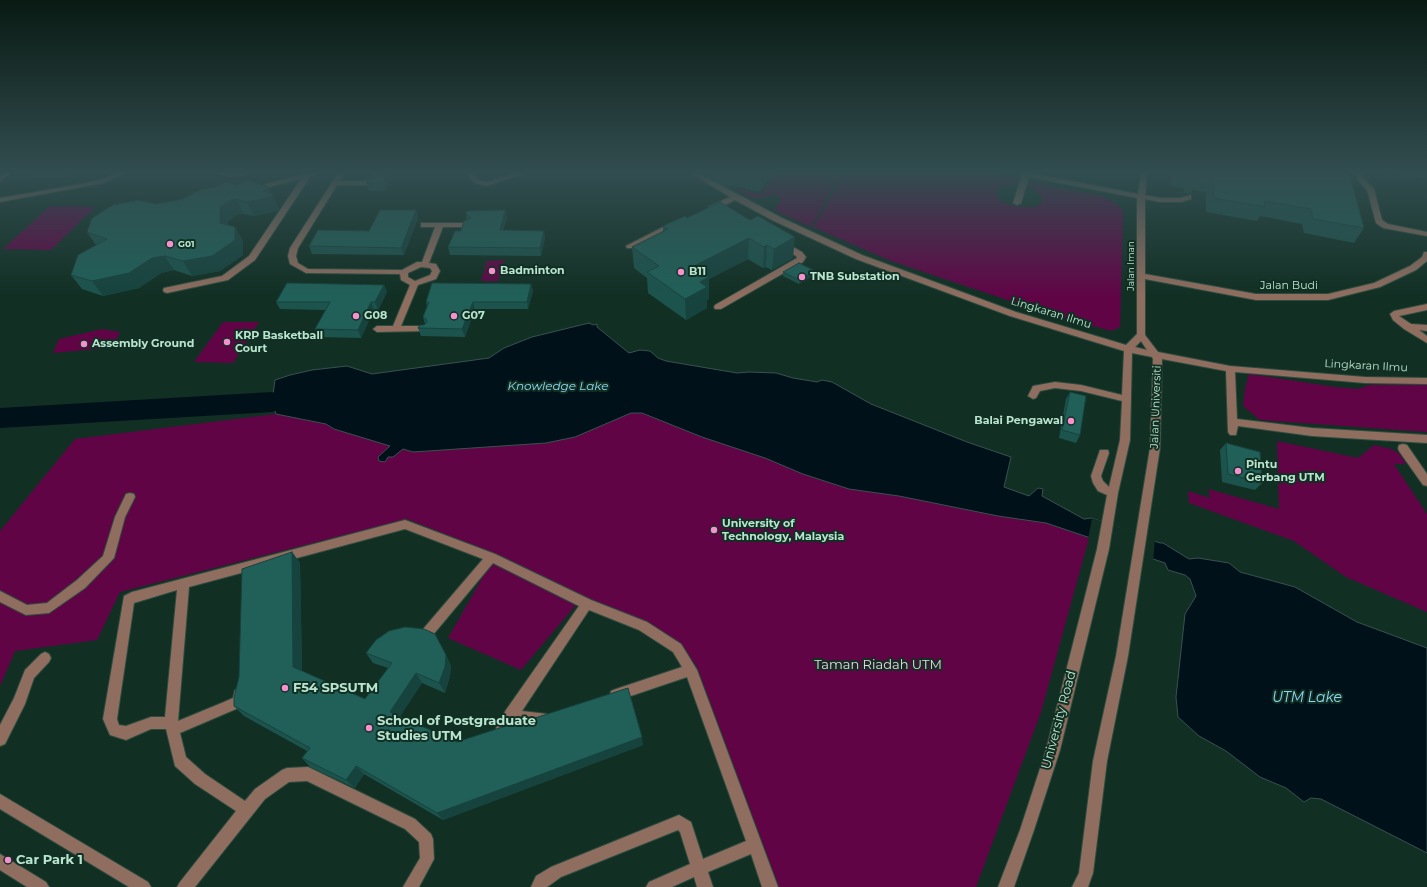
<!DOCTYPE html>
<style>
body{margin:0}
canvas{display:block;background:#112f23}
</style>
<canvas width="1427" height="887"></canvas>
<script>
const ctx = document.querySelector('canvas').getContext('2d');
ctx.lineJoin = 'round';
function paint(path, color) { ctx.fillStyle = color; ctx.fill(path, 'evenodd'); }
const poly = rows => new Path2D(rows.map(r => 'M' + r).join(''));
function strokePath(path, color, width, dash) { ctx.strokeStyle = color; ctx.lineWidth = width; ctx.lineCap = dash ? 'butt' : 'round'; ctx.setLineDash(dash || []); ctx.stroke(path); }
function drawText(font, color, halo, rows, align = 'center') {
  ctx.font = font + ' Montserrat,sans-serif'; ctx.lineWidth = 4; ctx.setLineDash([]); ctx.textBaseline = 'middle'; ctx.strokeStyle = halo; ctx.fillStyle = color; for (const [text, x, y, turn = 0] of rows) {
    ctx.save(); ctx.translate(x, y); ctx.rotate((+turn || 0) * Math.PI / 180); ctx.textAlign = isNaN(turn) ? turn : align; if (halo) ctx.strokeText(text, 0, 0); ctx.fillText(text, 0, 0); ctx.restore();
  }
}
const green = poly([
 [776,173,831,173,831,181,833,188,811,227,774,210,781,200,775,194,761,198,751,198,734,188,762,194],
 [833,173,995,173,1018,177,1019,179,1018,184,1012,184,1000,187,997,191,996,195,999,200,1004,203,1018,207,1035,207,1040,204,1043,200,1037,191,1028,186,1028,182,1102,196,1116,203,1123,211,1120,327,1111,331,1040,311,891,261,813,227,836,188,833,181],
 [50,206,95,207,51,250,3,249],
 [504,260,498,281,481,281,487,261],
 [223,322,259,322,233,363,194,362],
 [102,329,120,332,117,339,106,348,53,353,59,339],
 [1249,374,1335,387,1358,389,1370,385,1427,385,1427,432,1260,420,1243,406,1245,389],
 [631,413,642,413,702,437,765,458,803,474,849,489,899,496,998,516,1046,523,1089,538,1041,712,976,887,779,887,697,667,681,644,580,600,521,670,448,638,496,554,407,519,120,592,97,640,15,651,0,686,0,531,75,439,276,414,326,424,334,429,390,446,388,457,393,457,403,449,413,452,546,443,575,437],
 [1277,441,1358,458,1374,445,1391,449,1400,454,1406,464,1394,464,1427,514,1427,612,1346,577,1294,541,1189,503,1188,491,1210,498,1208,489,1279,509]
]);
const water = poly([
 [589,323,593,325,597,324,597,327,629,353,640,350,650,351,658,358,666,361,737,373,749,372,776,373,793,378,817,382,822,380,832,382,871,404,967,442,1011,457,1004,487,1029,496,1038,488,1043,489,1042,496,1084,519,1092,518,1160,543,1163,543,1189,559,1198,558,1229,563,1240,572,1295,587,1357,622,1427,648,1427,853,1321,799,1311,798,1304,802,1286,788,1260,777,1226,751,1199,736,1178,717,1176,697,1185,614,1196,596,1190,579,1185,575,1168,570,1165,563,1046,523,998,516,899,496,849,489,803,474,765,458,702,437,642,413,631,413,575,437,546,443,413,452,403,449,393,457,388,457,385,462,379,461,378,457,390,446,334,429,326,424,276,414,272,402,275,380,290,375,312,370,347,366,372,374,489,358,504,348,532,337,589,323]
]);
const pier = poly([
 [1092,518,1155,540,1153,562,1088,539]
]);
const river = poly([
 [272,392,282,395,286,402,282,409,272,412,0,428,0,408,272,392]
]);
const minorTunnel = poly([
 [1188,173,1188,197]
]);
const minor = poly([
 [4,173,11,173,0,182,0,176,4,173],
 [117,173,126,173,104,183,0,202,0,198,81,184,102,179,117,173],
 [217,173,245,173,245,174,242,176,220,175,217,173],
 [310,173,322,173,310,177,255,260,228,280,167,293,164,292,163,290,164,288,222,276,249,256,301,179,273,186,254,193,250,191,251,189,269,183,310,173],
 [338,173,344,173,340,181,371,181,375,183,371,185,337,185,298,248,296,256,298,263,308,269,402,270,417,262,422,262,435,227,421,227,421,223,468,223,472,225,468,227,443,227,429,263,436,264,440,271,436,279,418,285,401,326,424,326,427,327,428,329,427,331,377,332,373,329,377,326,393,326,410,285,401,280,400,274,306,273,290,264,288,256,290,248,338,173],
 [421,267,430,268,432,271,430,275,415,281,408,277,408,273,421,267],
 [466,173,473,173,478,180,487,182,515,173,525,173,487,186,474,183,466,173],
 [690,173,698,173,780,217,862,255,1016,312,1126,345,1137,334,1137,198,1029,177,1021,203,1017,205,1013,203,1022,175,1017,173,1031,173,1138,194,1141,173,1147,173,1145,195,1160,198,1180,198,1191,195,1191,199,1181,202,1160,202,1145,199,1145,274,1256,294,1328,294,1374,283,1410,266,1422,257,1424,252,1427,252,1427,261,1416,270,1380,287,1328,300,1256,300,1145,279,1145,335,1158,352,1230,366,1365,377,1427,378,1427,384,1365,383,1235,372,1237,419,1312,428,1427,435,1427,443,1312,436,1238,426,1236,435,1230,435,1228,432,1226,371,1162,359,1160,448,1128,656,1107,761,1093,873,1088,887,1072,887,1079,873,1093,761,1116,656,1150,448,1153,359,1152,357,1132,353,1130,440,1118,493,1109,549,1060,750,1034,830,1014,887,998,887,1020,830,1046,750,1097,549,1107,495,1098,491,1093,483,1091,476,1100,450,1108,450,1109,453,1101,476,1103,481,1109,487,1120,440,1122,401,1081,391,1055,388,1040,391,1036,398,1033,399,1028,396,1033,386,1055,382,1081,385,1122,395,1124,351,1010,316,856,259,774,221,735,200,714,211,708,211,708,207,730,197,690,173],
 [1141,341,1147,350,1135,347,1141,341],
 [1356,173,1362,173,1363,178,1374,189,1382,220,1388,224,1427,232,1427,236,1383,228,1376,223,1367,190,1357,179,1356,173],
 [671,223,677,223,678,225,633,248,627,248,626,246,671,223],
 [780,243,786,243,802,252,806,257,803,262,721,309,715,309,714,307,715,305,797,258,796,256,780,247,780,243],
 [1427,304,1427,310,1399,316,1411,324,1427,325,1427,331,1419,330,1427,336,1427,343,1404,329,1393,320,1390,314,1394,311,1427,304],
 [1403,444,1407,445,1427,474,1427,486,1423,485,1399,451,1398,448,1399,445,1403,444],
 [130,493,134,494,135,497,125,517,114,558,85,588,49,613,26,615,0,602,0,591,27,605,47,603,77,580,103,556,115,517,126,494,130,493],
 [405,520,495,554,591,600,647,622,681,644,697,670,778,887,762,887,751,854,708,872,713,887,697,887,694,877,672,887,646,887,649,882,690,864,680,832,678,830,561,877,547,887,531,887,536,876,551,867,679,815,691,822,703,859,746,841,687,677,616,701,611,699,610,695,611,691,616,689,682,667,673,652,639,630,589,610,522,711,547,714,549,719,547,724,538,726,515,722,508,733,503,735,498,733,496,728,506,710,579,606,493,563,432,636,428,638,424,636,422,632,424,628,483,559,405,529,189,587,178,721,224,702,233,698,235,690,240,688,245,690,246,694,243,706,180,733,186,757,205,774,245,801,255,789,282,770,287,768,308,767,415,819,431,834,433,839,434,859,419,887,403,887,420,858,419,842,405,829,307,781,289,782,265,799,195,887,177,887,180,882,236,811,195,784,175,766,166,729,151,729,126,740,110,735,103,719,124,596,132,592,405,520],
 [177,590,165,717,151,717,126,726,119,725,117,719,134,603,177,590],
 [45,652,49,654,51,658,49,662,34,678,25,704,5,744,0,746,0,725,14,698,25,670,41,654,45,652],
 [0,794,148,882,151,887,129,887,0,809,0,794],
 [0,854,46,882,49,887,27,887,0,870,0,854]
]);
const wall = poly([
 [30,173,74,173,69,178,33,178],
 [373,173,395,173,385,191,369,191,366,183,373,177,372,174],
 [714,173,773,173,760,192,735,186,724,186,714,180],
 [1171,173,1349,173,1364,228,1354,243,1304,233,1302,224,1260,216,1257,221,1206,212,1206,192,1171,186],
 [1373,173,1391,173,1389,176],
 [1393,173,1427,173,1427,179],
 [272,194,279,209,277,211,254,216,244,214,238,214,228,221,228,225,235,227,243,241,243,255,220,271,192,276,174,270,161,273,139,288,103,296,82,289,71,275,96,245,87,232,156,204],
 [720,202,793,258,772,270,766,267,763,268,748,259,709,279,709,299,707,300,707,308,686,320,648,293,647,278,634,268,632,247,663,232,663,226,687,218],
 [416,210,418,218,404,255,312,254,309,246,369,231],
 [505,210,507,218,503,230,544,231,545,238,541,256,450,255,448,247,461,231,467,220,466,214],
 [815,271,814,275,799,284,783,276,783,272],
 [531,284,533,291,528,309,475,309,465,337,421,336,418,328,425,324,423,317,427,306,426,302],
 [384,285,387,292,378,310,374,310,361,338,319,337,315,329,326,310,280,309,276,302],
 [1070,392,1080,435,1076,443,1059,438,1066,399],
 [1226,443,1262,483,1255,490,1222,482,1220,450],
 [292,552,300,563,302,671,365,699,388,668,373,663,366,653,451,665,450,676,445,693,422,683,400,716,457,742,643,745,443,820,364,774,355,788,310,767,302,758,307,751,244,716,234,706]
]);
const shadedWall = poly([
 [66,173,74,173,69,178],
 [389,173,395,173,385,191,382,184],
 [761,173,773,173,760,192],
 [269,187,279,209,277,211,254,216,247,202],
 [236,199,244,214,238,214,228,221,228,237,220,223,220,207,231,200],
 [416,210,418,218,404,255,401,248],
 [505,210,507,218,501,238,500,230],
 [235,227,243,241,243,255,220,271,192,276,183,261],
 [544,231,545,238,541,256,540,248],
 [795,237,793,258,772,270,774,249],
 [749,238,748,259,709,279,709,299,707,300,707,308,686,320,685,299,692,267],
 [767,245,766,267,763,268,764,247],
 [165,256,174,270,161,273,139,288,103,296,92,281,152,258],
 [815,271,814,275,799,284,799,280],
 [531,284,533,291,528,309,527,302],
 [384,285,387,292,378,310,375,302],
 [371,302,374,310,361,338,358,330],
 [473,302,475,309,465,337,462,329],
 [292,552,300,563,302,676,293,667],
 [440,643,451,665,450,676,445,693,439,683],
 [416,673,422,683,397,721,390,712],
 [642,737,643,745,443,820,437,813],
 [356,766,364,774,355,788,346,780]
]);
const building = poly([
 [373,173,389,173,382,184,366,183,369,179,374,176,372,174,373,173],
 [1184,173,1349,173,1364,228,1313,219,1311,209,1264,201,1265,207,1214,198,1213,178,1184,173],
 [248,180,269,187,263,191,273,194,271,197,247,202,236,199,231,200,220,207,220,223,235,227,235,240,212,256,183,261,165,256,152,258,129,273,92,281,71,275,78,255,107,239,87,232,92,218,113,205,139,200,156,204,183,199,199,190,216,187,226,182,238,185,248,180],
 [720,202,750,220,758,216,795,237,774,249,767,245,764,247,749,238,692,267,709,277,700,282,707,287,685,299,647,272,659,266,632,247,668,229,663,226,685,216,687,218,720,202],
 [380,210,416,210,401,248,309,246,318,230,369,231,380,210],
 [505,210,500,230,544,231,540,248,448,247,455,231,461,231,464,221,471,218,466,214,467,211,505,210],
 [799,263,815,271,799,280,783,272,799,263],
 [287,283,384,285,375,302,371,302,358,330,315,329,330,302,276,302,287,283],
 [432,283,531,284,527,302,473,302,462,329,418,328,420,325,424,325,427,322,426,319,423,317,429,302,426,302,432,283],
 [1070,392,1086,396,1080,435,1062,430,1070,392],
 [1226,443,1260,452,1262,483,1228,474,1226,443],
 [292,552,293,667,365,699,392,663,366,653,376,640,389,631,405,627,424,629,435,634,446,655,445,667,439,683,416,673,390,712,457,742,530,718,535,718,628,688,642,737,437,813,356,766,346,780,302,758,310,748,234,706,234,698,239,677,242,569,292,552]
]);
const markers = [
 [170,244,4,"#f790ce"],
 [492,271,4,"#f790ce"],
 [681,272,4,"#f790ce"],
 [802,277,4,"#f790ce"],
 [356,316,4,"#f790ce"],
 [454,316,4,"#f790ce"],
 [227,342,4,"#f790ce"],
 [84,344,4,"#f790ce"],
 [1071,421,4,"#f790ce"],
 [1238,471,4,"#f790ce"],
 [714,530,4,"#f790ce"],
 [285,688,4,"#f790ce"],
 [369,728,4,"#f790ce"],
 [8,860,4,"#f790ce"]
];
const farPoinames = [
 ["G01",178,244]
];
const farStreetnames = [
 ["Jalan Iman",1131,266,-90]
];
const poiNames = [
 ["Badminton",500,271],
 ["B11",689,272],
 ["TNB Substation",810,277],
 ["G08",364,316],
 ["G07",462,316],
 ["KRP Basketball",235,336],
 ["Court",235,349],
 ["Assembly Ground",92,344],
 ["Balai Pengawal",1063,421,"right"],
 ["Pintu",1246,465],
 ["Gerbang UTM",1246,478],
 ["University of",722,524],
 ["Technology, Malaysia",722,537]
];
const streetNames = [
 ["Jalan Budi",1289,286],
 ["Lingkaran Ilmu",1051,313,17],
 ["Lingkaran Ilmu",1366,366,3],
 ["Jalan Universiti",1156,407,-88]
];
const waterNames = [
 ["Knowledge Lake",558,386]
];
const nearParknames = [
 ["Taman Riadah UTM",878,665]
];
const nearPoinames = [
 ["F54 SPSUTM",293,688],
 ["School of Postgraduate",377,721],
 ["Studies UTM",377,736],
 ["Car Park 1",16,860]
];
const nearStreetnames = [
 ["University Road",1059,720,-75]
];
const nearWaternames = [
 ["UTM Lake",1307,698]
];
paint(green, '#610446');
paint(water, '#001119');
strokePath(water, '#385150', 1);
paint(pier, '#112f23');
paint(river, '#001119');
strokePath(minorTunnel, '#2a4a3d', 8, [8, 4]);
strokePath(minor, '#2c4c3f', 2);
paint(minor, '#906e5f');
paint(wall, '#1c534c');
paint(shadedWall, '#16433e');
paint(building, '#206058');
strokePath(building, '#16433e', 1);
const sky = ctx.createLinearGradient(0, 0, 0, 297);
sky.addColorStop(0, '#091a13');
sky.addColorStop(0.58, '#324d50');
sky.addColorStop(1, '#324d5000');
ctx.fillStyle = sky;
ctx.fillRect(0, 0, 1427, 297);
for (const [x, y, r, color] of markers) { const dot = new Path2D(); dot.arc(x, y, r, 0, 2 * Math.PI); ctx.fillStyle = color; ctx.fill(dot); strokePath(dot, '#112f23', 1.5); }
drawText('bold 9px', '#b9e5d0', '#112f23', farPoinames, 'left');
drawText('9px', '#b9e5d0', '#112f23', farStreetnames);
drawText('bold 11px', '#b9e5d0', '#112f23', poiNames, 'left');
drawText('11px', '#b9e5d0', '#112f23', streetNames);
drawText('italic 12px', '#90d7f2', '#112f23', waterNames);
drawText('13px', '#f1d3e3', '#112f23', nearParknames);
drawText('bold 13px', '#b9e5d0', '#112f23', nearPoinames, 'left');
drawText('13px', '#b9e5d0', '#112f23', nearStreetnames);
drawText('italic 14px', '#90d7f2', '#112f23', nearWaternames);
</script>
